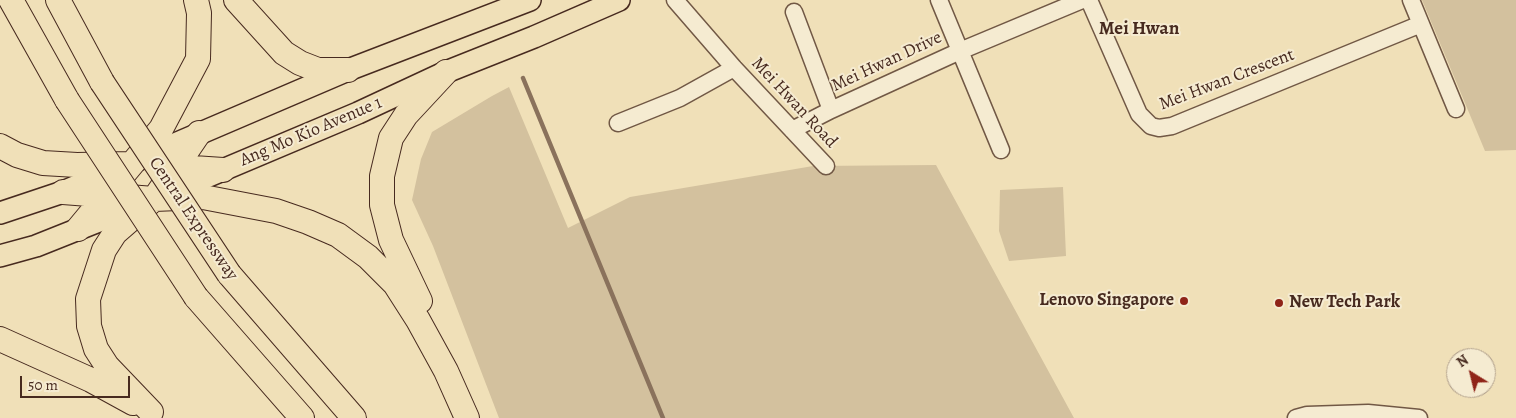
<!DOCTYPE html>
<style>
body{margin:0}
#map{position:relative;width:1516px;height:418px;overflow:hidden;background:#f0e0b8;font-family:Alegreya,serif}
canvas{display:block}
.north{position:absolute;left:1446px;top:348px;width:50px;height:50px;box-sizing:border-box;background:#f5ebd1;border:1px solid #af9e8a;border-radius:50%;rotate:324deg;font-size:14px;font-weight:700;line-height:20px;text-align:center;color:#472a1f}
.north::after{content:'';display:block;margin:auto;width:18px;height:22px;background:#8f2418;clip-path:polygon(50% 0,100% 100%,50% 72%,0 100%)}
.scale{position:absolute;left:20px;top:376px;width:110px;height:22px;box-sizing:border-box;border:2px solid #472a1f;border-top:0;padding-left:6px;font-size:15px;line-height:18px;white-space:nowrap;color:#472a1f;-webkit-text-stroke:4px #f5ebd1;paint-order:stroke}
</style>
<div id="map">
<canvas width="1516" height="418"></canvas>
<div class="north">N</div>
<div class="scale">50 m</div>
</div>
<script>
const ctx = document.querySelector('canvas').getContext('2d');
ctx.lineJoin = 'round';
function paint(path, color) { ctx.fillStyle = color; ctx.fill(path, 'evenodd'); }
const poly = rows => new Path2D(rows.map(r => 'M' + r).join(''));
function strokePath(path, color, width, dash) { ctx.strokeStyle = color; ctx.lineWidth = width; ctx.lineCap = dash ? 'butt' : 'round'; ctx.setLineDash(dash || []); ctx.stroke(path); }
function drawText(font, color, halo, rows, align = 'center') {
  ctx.font = font + ' Alegreya,serif'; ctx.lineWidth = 4; ctx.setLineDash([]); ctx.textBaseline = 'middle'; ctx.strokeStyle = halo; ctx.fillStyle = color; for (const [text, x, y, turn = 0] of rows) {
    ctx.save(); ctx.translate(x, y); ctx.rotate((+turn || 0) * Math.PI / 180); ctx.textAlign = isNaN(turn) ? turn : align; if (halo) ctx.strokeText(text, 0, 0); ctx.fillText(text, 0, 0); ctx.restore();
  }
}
const green = poly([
 [1422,0,1516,0,1516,150,1485,151],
 [509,87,568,228,630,197,731,180,813,166,936,165,1074,418,499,418,433,246,412,200,421,159,432,132,492,96],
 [1063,187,1066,256,1009,261,999,231,1000,190]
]);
const stream = poly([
 [523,78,663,418]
]);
const minor = poly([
 [675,0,734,68,826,166],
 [939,0,1001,150],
 [1089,0,1139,114,1151,126,1159,128,1172,126,1421,24],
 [1411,0,1456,109],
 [794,12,831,110],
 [618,123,680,98,734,68],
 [792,130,831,110,960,51,1082,0],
 [1296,418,1307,415,1368,413,1419,418]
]);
const major = poly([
 [0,213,63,192,348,70,530,0],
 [0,256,36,246,154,199,358,113,446,72,534,37,619,0]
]);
const highway = poly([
 [11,0,67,100],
 [58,0,102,82],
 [236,0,284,53,300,63,318,70,348,70],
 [0,146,17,155,43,163,77,165,127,164],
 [163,166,223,170],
 [63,192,154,199,203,197,276,211,308,222,338,235,368,257,395,284,418,320,446,371,467,418],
 [78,229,161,129,198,59,199,13,196,0],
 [229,274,354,418],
 [196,297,302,418],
 [420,301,391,240,382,205,382,176,391,138,406,115,446,72],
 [0,339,91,380,133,403],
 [151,412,107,366,96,349,89,326,88,299,104,250,115,233,154,199,199,133]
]);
const highwayBridge = poly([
 [102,82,229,274],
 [67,100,196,297]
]);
const markers = [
 [1184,301,5,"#8f2418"],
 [1279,303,5,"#8f2418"]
];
const streetNames = [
 ["Mei Hwan Drive",887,62,-25],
 ["Mei Hwan Crescent",1227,80,-21],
 ["Mei Hwan Road",794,103,47],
 ["Ang Mo Kio Avenue 1",311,132,-23],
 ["Central Expressway",193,219,56]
];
const poiNames = [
 ["Lenovo Singapore",1174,301],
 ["New Tech Park",1289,303,"left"]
];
const neighbourhoodNames = [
 ["Mei Hwan",1139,29]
];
paint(green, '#d3c19e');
strokePath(stream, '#8a725c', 4.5);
strokePath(minor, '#715845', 19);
strokePath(major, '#472a1f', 24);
strokePath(highway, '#472a1f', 26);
strokePath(minor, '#f5ebd1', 16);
strokePath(major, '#f0e0b8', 21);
strokePath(highway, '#f0e0b8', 24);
strokePath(highwayBridge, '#472a1f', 26, []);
strokePath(highwayBridge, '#f0e0b8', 24);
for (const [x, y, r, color] of markers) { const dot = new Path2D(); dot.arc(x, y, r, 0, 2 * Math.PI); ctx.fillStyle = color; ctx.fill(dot); strokePath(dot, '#f5ebd1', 2); }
drawText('18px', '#472a1f', '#f5ebd1', streetNames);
drawText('bold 18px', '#472a1f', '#f5ebd1', poiNames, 'right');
drawText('bold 19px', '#472a1f', '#f5ebd1', neighbourhoodNames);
</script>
